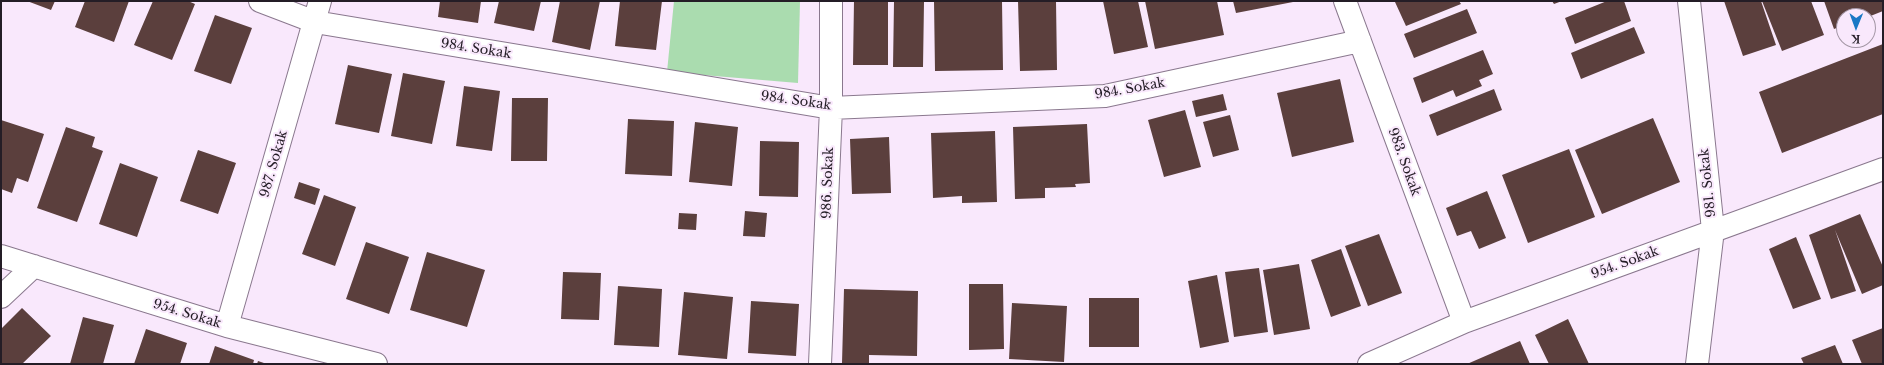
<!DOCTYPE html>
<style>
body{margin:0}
#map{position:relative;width:1884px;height:365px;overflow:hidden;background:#f9e8fc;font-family:"Libre Baskerville",serif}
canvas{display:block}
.frame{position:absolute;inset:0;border:2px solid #241d26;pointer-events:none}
.north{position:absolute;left:1836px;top:8px;width:40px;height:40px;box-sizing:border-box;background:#f9e8fc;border:1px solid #a497a6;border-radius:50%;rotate:181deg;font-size:11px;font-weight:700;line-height:16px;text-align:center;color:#241d26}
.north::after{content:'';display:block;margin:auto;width:14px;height:18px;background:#1a78c5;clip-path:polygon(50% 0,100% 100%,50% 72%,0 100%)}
</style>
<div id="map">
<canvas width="1884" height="365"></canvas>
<div class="frame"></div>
<div class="north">K</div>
</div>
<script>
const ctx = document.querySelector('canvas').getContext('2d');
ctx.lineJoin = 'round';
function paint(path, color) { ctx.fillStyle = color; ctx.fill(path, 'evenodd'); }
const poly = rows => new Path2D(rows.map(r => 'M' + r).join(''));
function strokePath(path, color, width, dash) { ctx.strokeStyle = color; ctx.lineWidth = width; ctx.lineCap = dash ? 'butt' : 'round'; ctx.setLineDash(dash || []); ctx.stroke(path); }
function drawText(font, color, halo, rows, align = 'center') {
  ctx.font = font + ' "Libre Baskerville",serif'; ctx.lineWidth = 4; ctx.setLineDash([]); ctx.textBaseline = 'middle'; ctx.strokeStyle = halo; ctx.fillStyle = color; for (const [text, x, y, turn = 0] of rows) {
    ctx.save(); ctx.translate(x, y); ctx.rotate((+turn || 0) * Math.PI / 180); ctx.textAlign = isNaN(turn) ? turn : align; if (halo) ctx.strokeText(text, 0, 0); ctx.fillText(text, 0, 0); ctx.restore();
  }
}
const green = poly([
 [674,1,800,1,798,83,667,72]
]);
const building = poly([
 [27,1,55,1,51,10],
 [85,1,129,1,114,42,75,27],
 [153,1,188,1,195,4,172,60,134,45],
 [440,1,481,1,478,23,438,17],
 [499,1,541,1,534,31,494,23],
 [560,1,600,1,590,50,552,42],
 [620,1,662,1,656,50,615,46],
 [854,1,888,1,888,65,853,65],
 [934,1,1002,1,1003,70,935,71],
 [1018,1,1056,1,1057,70,1020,71],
 [1103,1,1138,1,1148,47,1114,54],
 [1145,1,1217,1,1224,35,1155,49],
 [1233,1,1292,1,1293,2,1236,13],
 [1397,1,1459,1,1461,4,1406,26,1395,2],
 [1552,1,1562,1,1554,4],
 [1607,1,1624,1,1631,21,1575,44,1565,18],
 [1724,1,1761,1,1776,45,1743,56],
 [1762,1,1811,1,1824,35,1782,51],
 [1824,1,1883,1,1883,11,1868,17,1844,16,1844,25,1834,29],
 [894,2,924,2,923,67,893,67],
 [1467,9,1477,33,1414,58,1404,34],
 [215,15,252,28,231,84,194,71],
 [1634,27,1645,53,1581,79,1571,53],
 [1883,44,1883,114,1782,153,1759,92],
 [1483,50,1493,74,1479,80,1482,86,1456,97,1453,90,1422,103,1413,78],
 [348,65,392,74,379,133,335,124],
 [403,73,445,81,432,144,391,136],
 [1340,79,1354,142,1292,157,1277,93],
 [464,86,500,91,492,151,456,146],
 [1494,89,1502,110,1437,136,1429,115],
 [1223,94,1227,110,1196,117,1192,101],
 [512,98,548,98,547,161,511,161],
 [1185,110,1201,167,1164,177,1148,120],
 [1230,115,1239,150,1213,157,1203,122],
 [1653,118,1680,182,1602,214,1575,150],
 [628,119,674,121,672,176,625,174],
 [1,120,44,134,28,182,17,178,12,193,1,189],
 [695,122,738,127,732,186,689,182],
 [1087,124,1090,183,1075,184,1076,187,1045,188,1045,198,1015,199,1013,127],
 [66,127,95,137,92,147,103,151,77,222,37,208],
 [995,131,997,202,962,203,962,196,933,198,931,133],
 [889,137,891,193,852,194,850,139],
 [760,141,799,142,798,197,759,196],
 [1569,149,1595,217,1528,243,1502,175],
 [198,150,236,163,218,214,180,201],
 [120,163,158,177,137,237,99,224],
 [299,182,320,189,315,205,294,198],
 [1487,191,1506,238,1479,249,1471,231,1457,236,1446,208],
 [324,195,356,207,335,266,302,254],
 [745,211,767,213,765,237,743,236],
 [679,213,697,214,696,230,678,229],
 [1860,214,1883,267,1883,285,1862,294,1835,230,1856,291,1831,299,1809,235],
 [1379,234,1402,293,1368,306,1345,246],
 [1796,237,1821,299,1793,309,1769,249],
 [366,242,409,257,389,314,346,299],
 [1341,249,1361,306,1331,317,1311,260],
 [427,252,485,270,467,327,410,310],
 [1299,264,1310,329,1274,335,1263,270],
 [1259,268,1268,332,1234,337,1225,272],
 [563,272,601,273,599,320,561,319],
 [1217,275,1229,342,1200,348,1188,281],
 [969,284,1003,284,1004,349,969,350],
 [618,286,662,289,659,347,614,345],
 [844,289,918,291,917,356,869,355,869,364,842,363],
 [684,292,733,297,727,359,678,355],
 [1089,298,1139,298,1139,347,1089,347],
 [751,301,799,304,796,356,748,353],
 [1012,303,1067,306,1064,362,1009,359],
 [22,308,51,336,22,364,1,364,1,329],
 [83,317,114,325,103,364,70,364],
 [1568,319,1589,364,1549,364,1535,335],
 [1883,328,1883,364,1862,364,1852,340],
 [146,329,187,343,180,364,134,364],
 [1520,341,1530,364,1467,364],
 [1835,345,1843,364,1804,364,1801,358],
 [215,346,254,360,253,364,209,364],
 [258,361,267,364,257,364]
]);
const minor = poly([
 [260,1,315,22,831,108,1105,96,1360,41],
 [1345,1,1464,322],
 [1689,1,1713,230,1697,364],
 [1,256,227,326,376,364],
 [1,297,34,266],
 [227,326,320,1],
 [820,364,831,108,831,1],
 [1369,364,1464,322,1883,169]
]);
const streetNames = [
 ["984. Sokak",476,49,9],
 ["984. Sokak",1130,89,-10],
 ["984. Sokak",796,101,8],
 ["983. Sokak",1404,162,70],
 ["987. Sokak",274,164,-74],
 ["986. Sokak",828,183,-88],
 ["981. Sokak",1708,183,-96],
 ["954. Sokak",1625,263,-20],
 ["954. Sokak",187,314,17]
];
paint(green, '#aadcaf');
paint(building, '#5b3f3d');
strokePath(minor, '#8a788e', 24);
strokePath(minor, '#fff', 22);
drawText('13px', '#241d26', '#f9e8fc', streetNames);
</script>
